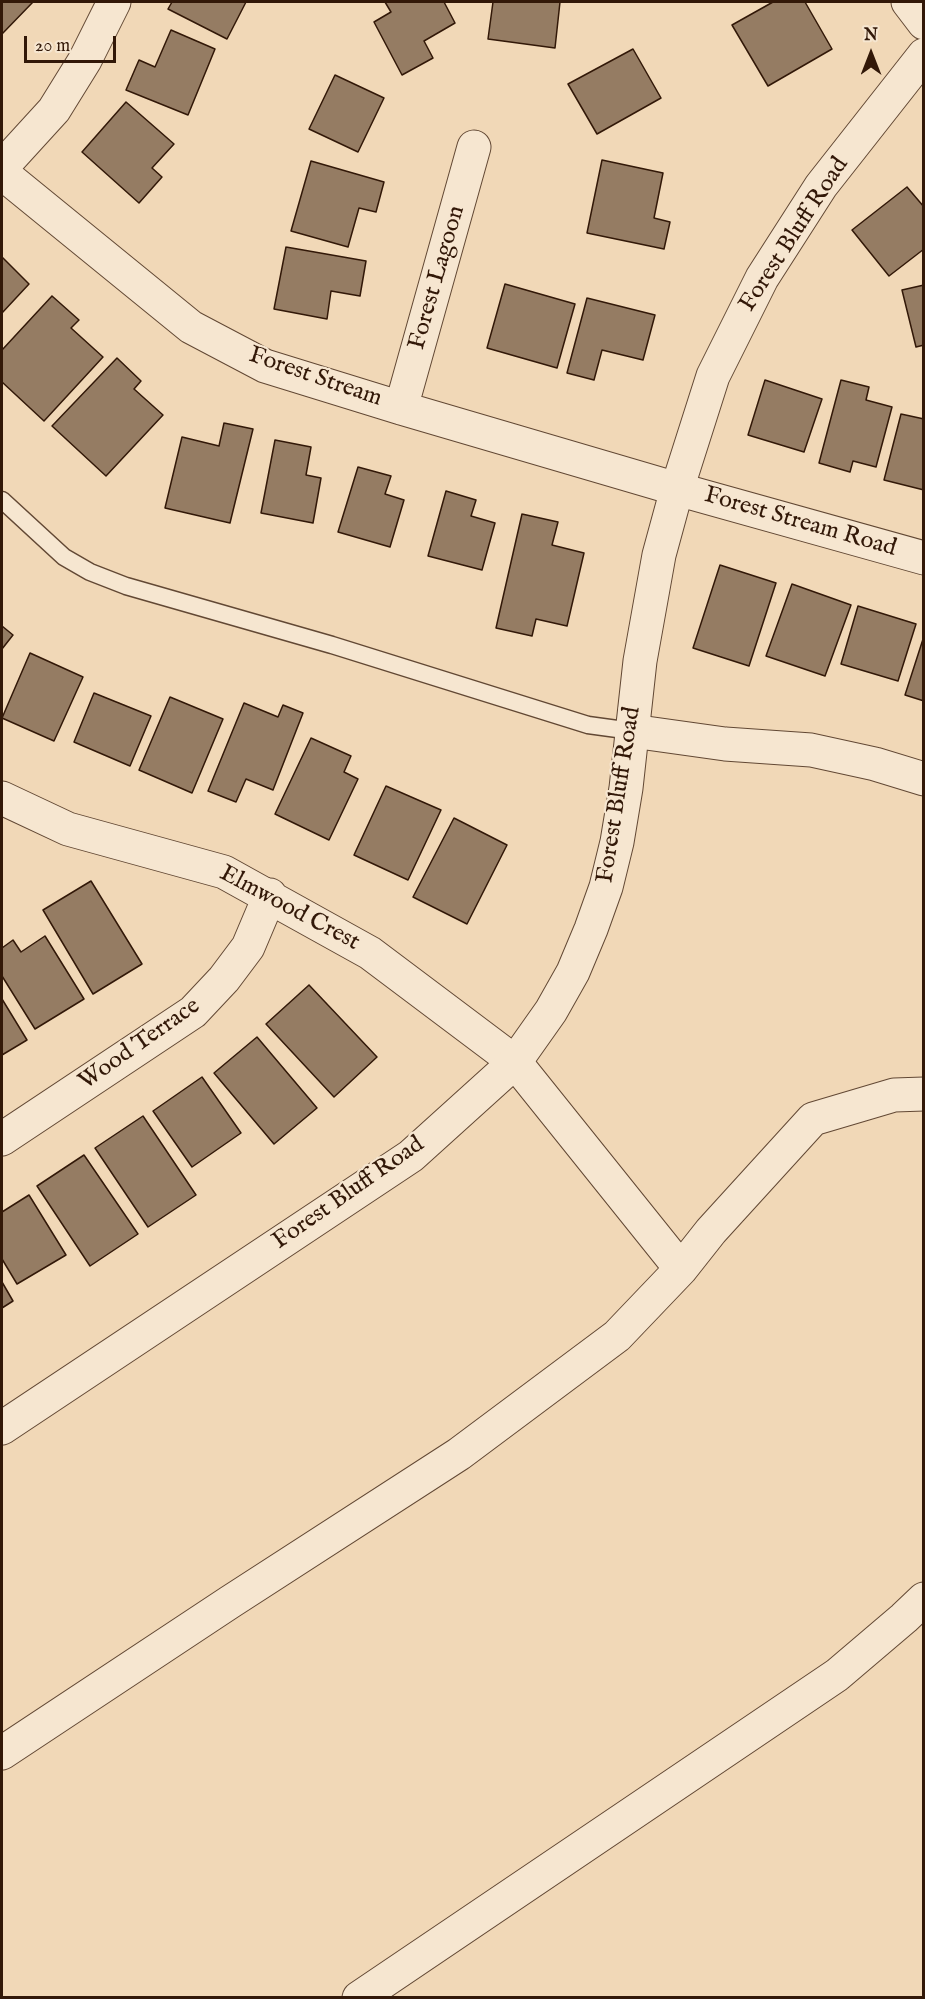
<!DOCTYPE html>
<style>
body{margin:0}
#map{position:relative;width:925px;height:1999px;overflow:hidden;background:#f1d8b7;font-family:"IM FELL English",serif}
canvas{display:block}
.frame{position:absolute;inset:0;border:3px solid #321808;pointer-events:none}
.north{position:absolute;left:841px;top:24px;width:60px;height:60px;-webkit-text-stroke:4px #f6e6d0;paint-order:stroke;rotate:0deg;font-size:16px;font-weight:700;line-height:24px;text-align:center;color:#321808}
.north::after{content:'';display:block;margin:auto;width:21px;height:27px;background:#321808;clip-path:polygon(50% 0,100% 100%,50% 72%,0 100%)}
.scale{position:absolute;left:24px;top:36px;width:92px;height:27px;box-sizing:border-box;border:3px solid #321808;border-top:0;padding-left:8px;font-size:18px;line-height:21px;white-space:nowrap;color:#321808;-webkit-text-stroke:4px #f6e6d0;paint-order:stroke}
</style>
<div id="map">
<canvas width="925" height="1999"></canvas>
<div class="frame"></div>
<div class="north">N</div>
<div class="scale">20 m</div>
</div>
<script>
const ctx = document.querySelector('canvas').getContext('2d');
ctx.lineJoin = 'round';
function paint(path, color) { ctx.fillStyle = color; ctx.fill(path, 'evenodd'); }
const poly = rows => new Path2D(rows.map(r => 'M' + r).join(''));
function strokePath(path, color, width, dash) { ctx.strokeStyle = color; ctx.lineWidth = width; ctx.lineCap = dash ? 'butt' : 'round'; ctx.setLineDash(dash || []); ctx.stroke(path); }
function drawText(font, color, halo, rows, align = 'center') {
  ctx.font = font + ' "IM FELL English",serif'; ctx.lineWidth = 4.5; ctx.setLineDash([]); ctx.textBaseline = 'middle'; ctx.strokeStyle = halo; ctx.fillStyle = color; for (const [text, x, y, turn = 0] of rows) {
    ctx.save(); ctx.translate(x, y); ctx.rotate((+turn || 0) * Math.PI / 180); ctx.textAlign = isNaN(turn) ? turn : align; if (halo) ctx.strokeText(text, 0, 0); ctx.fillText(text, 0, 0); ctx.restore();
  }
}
const building = poly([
 [2,2,33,2,2,34,2,2],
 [172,2,246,2,227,39,168,9,172,2],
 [385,2,444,2,455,23,424,41,433,58,402,75,374,22,391,12,385,2],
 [493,2,560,2,555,48,488,39,493,2],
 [773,2,805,2,832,49,768,86,732,25,773,2],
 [171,30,215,49,188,115,126,90,139,60,155,67,171,30],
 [633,49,661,98,597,134,568,84,633,49],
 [335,75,384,98,358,152,309,129,335,75],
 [126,102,174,144,152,168,162,177,139,203,82,152,126,102],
 [602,160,663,173,654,218,670,222,664,249,587,233,602,160],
 [311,161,384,182,376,212,359,208,348,247,291,231,311,161],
 [907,187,924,207,924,249,889,276,852,230,907,187],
 [286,247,366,261,360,296,331,291,327,319,274,309,286,247],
 [2,257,29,284,2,313,2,257],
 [505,284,575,304,557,368,487,348,505,284],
 [924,285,924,345,916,347,902,290,924,285],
 [52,296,79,320,71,328,103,357,44,421,2,382,2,350,52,296],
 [587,298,655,315,643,360,602,350,594,380,567,373,587,298],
 [117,358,141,381,134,389,163,415,106,476,52,426,117,358],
 [765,380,822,399,804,452,748,435,765,380],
 [841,380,869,387,866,400,892,407,876,467,853,461,850,472,819,463,841,380],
 [901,414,924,419,924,490,884,480,901,414],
 [224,423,253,429,230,523,165,508,182,437,219,446,224,423],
 [275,440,311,447,306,475,321,478,313,523,261,513,275,440],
 [358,467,391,476,385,494,404,500,390,547,338,532,358,467],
 [446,491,476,500,471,516,495,523,482,570,428,556,446,491],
 [522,514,558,522,552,545,584,553,567,626,536,619,532,636,496,628,522,514],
 [720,565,776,583,749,666,693,648,720,565],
 [792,584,851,605,825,676,766,656,792,584],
 [858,606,916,624,898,681,841,664,858,606],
 [2,626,13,635,2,649,2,626],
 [924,636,924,701,905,695,924,636],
 [30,653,83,677,54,741,2,718,30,653],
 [94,693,151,716,130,766,74,742,94,693],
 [170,697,223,719,192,793,139,770,170,697],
 [244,703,278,717,283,705,303,713,273,790,246,779,236,802,208,791,244,703],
 [311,738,351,756,344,772,358,779,329,840,275,814,311,738],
 [386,786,441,810,408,880,354,855,386,786],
 [454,818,507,845,467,924,413,897,454,818],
 [91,881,142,964,93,994,43,910,91,881],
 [45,936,84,999,35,1029,2,976,2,948,13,940,21,952,45,936],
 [309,985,377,1057,334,1097,266,1024,309,985],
 [2,999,27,1040,2,1055,2,999],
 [257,1037,317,1108,274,1144,214,1073,257,1037],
 [202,1077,241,1133,192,1167,153,1111,202,1077],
 [143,1116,196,1195,148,1227,95,1148,143,1116],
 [84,1155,138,1234,90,1266,37,1186,84,1155],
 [29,1195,66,1255,17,1284,2,1259,2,1212,29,1195],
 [2,1282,13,1301,2,1308,2,1282]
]);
const service = poly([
 [2,500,64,557,90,572,126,586,332,645,588,725,632,731]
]);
const minor = poly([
 [908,2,924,23],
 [2,167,54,110,85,60,114,2],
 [2,173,191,327,265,366,401,408,677,489,924,558],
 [401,408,474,147],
 [632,731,725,744,811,750,875,764,924,779],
 [2,798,68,829,224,872,370,953,515,1062,681,1269],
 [2,1139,193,1012,224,979,248,947,270,895],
 [2,1753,230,1602,459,1454,617,1336,681,1269,711,1231,813,1119,894,1095,924,1094],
 [359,1998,837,1675,904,1618,924,1599]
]);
const tertiary = poly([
 [2,1428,411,1156,515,1062,551,1011,573,972,591,929,606,887,617,842,626,788,640,661,659,555,677,489,713,376,762,278,821,186,924,55]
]);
const streetNames = [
 ["Forest Bluff Road",795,235,-57],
 ["Forest Lagoon",438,278,-74],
 ["Forest Stream",315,378,19],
 ["Forest Stream Road",800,523,16],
 ["Forest Bluff Road",620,795,-81],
 ["Elmwood Crest",289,909,28],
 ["Wood Terrace",140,1045,-35],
 ["Forest Bluff Road",349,1194,-35]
];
paint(building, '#957c63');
strokePath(building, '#321808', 1.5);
strokePath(service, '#624834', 19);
strokePath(minor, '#624834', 35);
strokePath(tertiary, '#624834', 35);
strokePath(service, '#f6e6d0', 16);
strokePath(minor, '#f6e6d0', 33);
strokePath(tertiary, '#f6e6d0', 33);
drawText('24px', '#321808', '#f6e6d0', streetNames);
</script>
